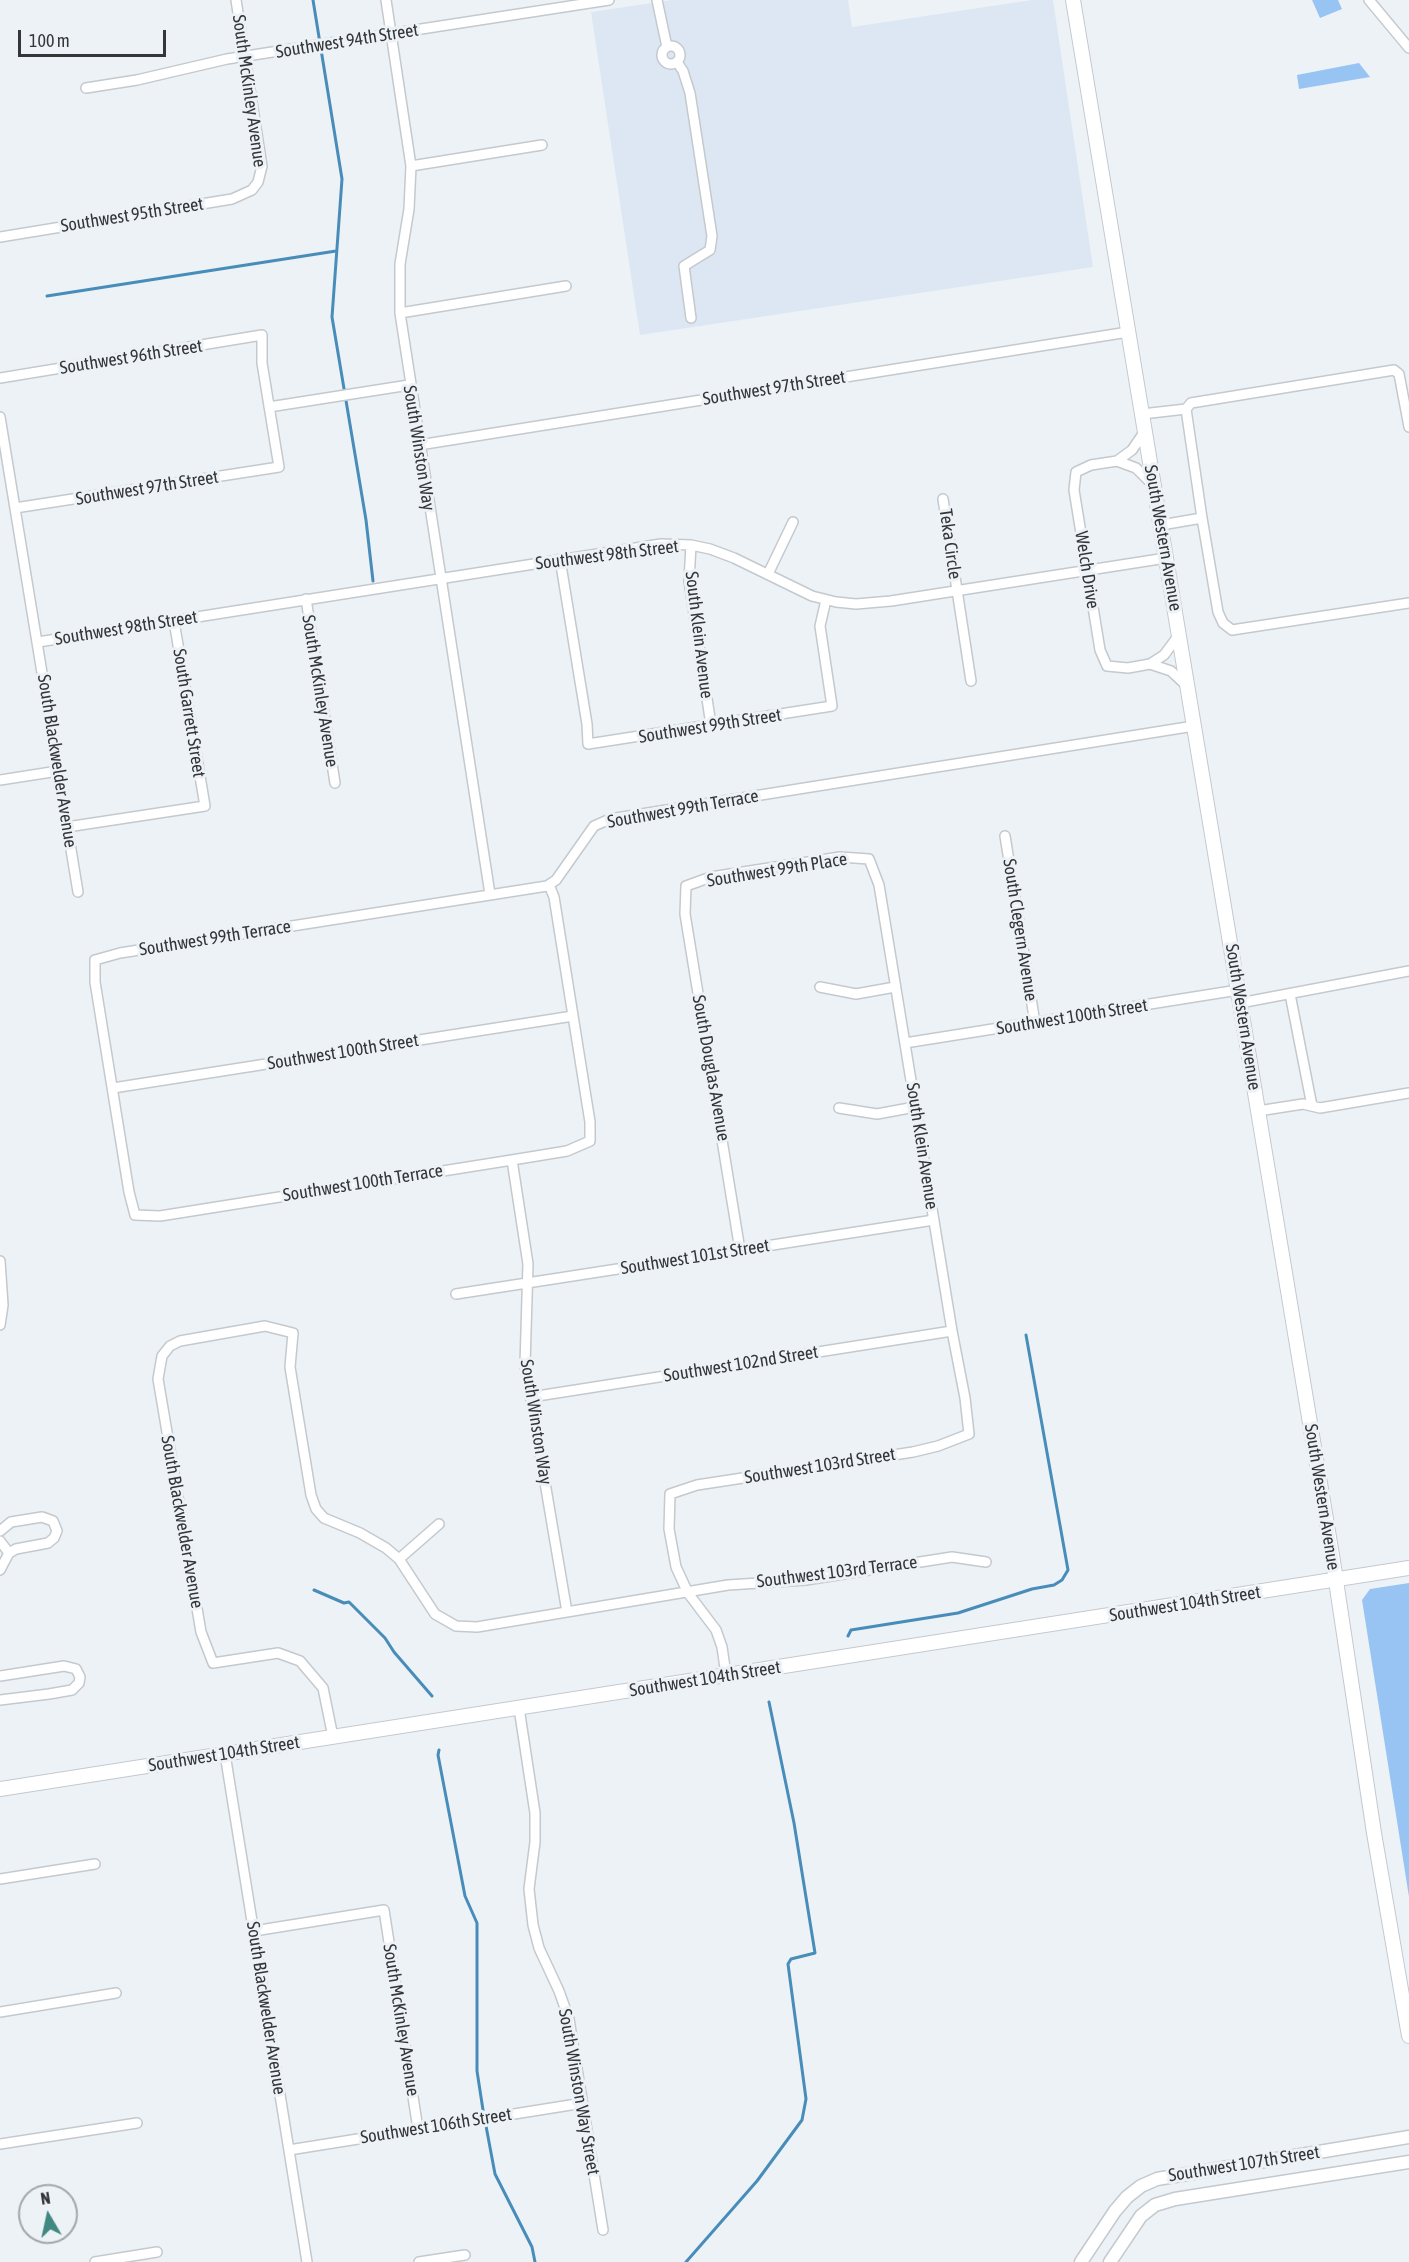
<!DOCTYPE html>
<style>
body{margin:0}
#map{position:relative;width:1409px;height:2262px;overflow:hidden;background:#edf2f7;font-family:"Asap Condensed",sans-serif}
canvas{display:block}
.north{position:absolute;left:18px;top:2184px;width:60px;height:60px;box-sizing:border-box;background:#edf2f7;border:2px solid #a3a7ab;border-radius:50%;rotate:351deg;font-size:16px;font-weight:700;line-height:24px;text-align:center;color:#343638}
.north::after{content:'';display:block;margin:auto;width:21px;height:27px;background:#418880;clip-path:polygon(50% 0,100% 100%,50% 72%,0 100%)}
.scale{position:absolute;left:18px;top:30px;width:148px;height:27px;box-sizing:border-box;border:3px solid #343638;border-top:0;padding-left:8px;font-size:18px;line-height:21px;white-space:nowrap;color:#343638;-webkit-text-stroke:4px #edf2f7;paint-order:stroke}
</style>
<div id="map">
<canvas width="1409" height="2262"></canvas>
<div class="north">N</div>
<div class="scale">100 m</div>
</div>
<script>
const ctx = document.querySelector('canvas').getContext('2d');
ctx.lineJoin = 'round';
function paint(path, color) { ctx.fillStyle = color; ctx.fill(path, 'evenodd'); }
const poly = rows => new Path2D(rows.map(r => 'M' + r).join(''));
function strokePath(path, color, width, dash) { ctx.strokeStyle = color; ctx.lineWidth = width; ctx.lineCap = dash ? 'butt' : 'round'; ctx.setLineDash(dash || []); ctx.stroke(path); }
function drawText(font, color, halo, rows, align = 'center') {
  ctx.font = font + ' "Asap Condensed",sans-serif'; ctx.lineWidth = 6; ctx.setLineDash([]); ctx.textBaseline = 'middle'; ctx.strokeStyle = halo; ctx.fillStyle = color; for (const [text, x, y, turn = 0] of rows) {
    ctx.save(); ctx.translate(x, y); ctx.rotate((+turn || 0) * Math.PI / 180); ctx.textAlign = isNaN(turn) ? turn : align; if (halo) ctx.strokeText(text, 0, 0); ctx.fillText(text, 0, 0); ctx.restore();
  }
}
const built = poly([
 [672,0,848,0,852,27,1032,0,1053,0,1093,267,640,335,591,12]
]);
const green = poly([
 [1312,0,1338,0,1342,9,1320,18],
 [1359,63,1370,77,1299,89,1297,75],
 [1409,1583,1409,1897,1362,1600,1370,1589]
]);
const stream = poly([
 [313,0,342,179,332,317,366,520,373,581],
 [47,296,336,251],
 [314,1590,344,1603,349,1602,385,1638,394,1652,432,1696],
 [848,1636,851,1630,958,1613,1032,1589,1054,1585,1062,1580,1068,1570,1026,1335],
 [439,1750,438,1755,465,1896,477,1923,477,2071,483,2110],
 [486,2126,495,2174,532,2247,535,2262],
 [686,2262,757,2181,802,2120,806,2099,788,1964,791,1959,815,1953,794,1823,769,1702]
]);
const minor = poly([
 [386,0,411,166,409,209,400,264,400,313,490,894],
 [657,0,667,47],
 [1369,0,1409,48],
 '662 55a9 9 0 1 1 18 0a9 9 0 1 1-18 0Z',
 [677,62,683,71,690,93,712,236,710,250,684,266,691,318],
 [86,88,137,80,227,59,609,0],
 [411,166,542,145],
 [0,237,232,199,252,190,258,182,262,166,236,0],
 [400,313,566,286],
 [0,378,262,335,262,363,279,467,15,508],
 [269,407,409,385],
 [1142,414,1186,409],
 [0,417,78,892],
 [1409,427,1399,374,1394,370,1191,403,1186,409,1202,518,1218,612,1223,623,1232,630,1409,603],
 [419,445,1128,332],
 [1117,461,1132,450,1145,431],
 [1154,486,1136,468,1117,461,1091,465,1076,472,1074,490,1100,650,1107,666,1128,668,1150,664,1164,655,1179,635],
 [943,499,971,681],
 [1161,525,1202,518],
 [691,545,689,581,711,725],
 [560,559,587,724,588,744,832,706,820,626,826,600],
 [768,574,793,522],
 [306,599,335,783],
 [38,642,661,544,691,545,710,549,734,558,812,596,836,602,856,604,891,601,1166,558],
 [1150,664,1171,671,1186,685],
 [0,780,58,771],
 [67,827,205,806,174,621],
 [1005,836,1035,1023],
 [549,885,554,897,590,1122,590,1141,567,1151,512,1160,160,1216,135,1215,129,1192,95,982,95,960,120,953,547,886,556,880,594,826,610,819,1194,726],
 [820,987,856,994,895,987],
 [1290,994,1312,1106],
 [1240,1003,1409,971],
 [905,1043,1238,990],
 [113,1088,573,1016],
 [839,1108,877,1114,915,1107],
 [1258,1111,1303,1104,1320,1108,1409,1093],
 [512,1160,528,1264,525,1365,567,1612],
 [0,1261,3,1305,0,1325],
 [456,1294,934,1220],
 [531,1397,952,1331],
 [0,1531,11,1522,42,1517,53,1521,57,1531,54,1538,48,1543,16,1549,9,1553,0,1570],
 [0,1541,9,1553],
 [399,1559,439,1524],
 [726,1675,722,1647,716,1630,688,1593,676,1567,669,1529,670,1494,697,1485,913,1452,938,1446,969,1434,965,1398,952,1331,879,885,869,859,840,857,711,877,686,886,685,914,740,1250],
 [0,1676,64,1666,76,1669,80,1677,79,1683,72,1690,49,1694,0,1700],
 [519,1708,535,1813,535,1842,529,1889,533,1925,539,1948,559,1991,569,2019,603,2230],
 [333,1737,323,1688,300,1661,278,1653,213,1663,201,1632,158,1379,162,1356,170,1346,180,1341,265,1326,293,1333,290,1367,311,1495,316,1509,324,1518,360,1533,386,1548,399,1559,435,1614,456,1626,477,1627,728,1585,806,1580,952,1557,986,1562],
 [225,1754,307,2262],
 [0,1879,95,1864],
 [254,1931,384,1910,418,2129],
 [0,2012,116,1993],
 [0,2144,137,2123],
 [289,2150,583,2103],
 [95,2262,157,2252],
 [419,2262,465,2255]
]);
const tertiary = poly([
 [1081,2262,1115,2211,1127,2197,1141,2186,1157,2179,1409,2137],
 [1110,2262,1141,2216,1155,2205,1175,2199,1409,2162]
]);
const secondary = poly([
 [1073,0,1333,1561,1374,1833,1409,2036],
 [0,1789,1409,1568]
]);
const streetNames = [
 ["Southwest 94th Street",347,41,-9],
 ["South McKinley Avenue",249,91,82],
 ["Southwest 95th Street",132,215,-9],
 ["Southwest 96th Street",131,357,-9],
 ["Southwest 97th Street",774,388,-9],
 ["South Winston Way",419,448,81],
 ["Southwest 97th Street",147,488,-9],
 ["South Western Avenue",1163,538,80],
 ["Teka Circle",950,544,82],
 ["Southwest 98th Street",607,555,-7],
 ["Welch Drive",1087,570,81],
 ["Southwest 98th Street",126,628,-9],
 ["South Klein Avenue",699,635,83],
 ["South McKinley Avenue",320,691,81],
 ["South Garrett Street",189,713,81],
 ["Southwest 99th Street",710,726,-9],
 ["South Blackwelder Avenue",57,761,81],
 ["Southwest 99th Terrace",683,809,-10],
 ["Southwest 99th Place",777,870,-9],
 ["South Clegern Avenue",1020,930,81],
 ["Southwest 99th Terrace",215,938,-9],
 ["Southwest 100th Street",1072,1017,-9],
 ["South Western Avenue",1243,1017,81],
 ["Southwest 100th Street",343,1052,-9],
 ["South Douglas Avenue",711,1068,80],
 ["South Klein Avenue",922,1146,81],
 ["Southwest 100th Terrace",363,1183,-9],
 ["Southwest 101st Street",695,1257,-9],
 ["Southwest 102nd Street",741,1364,-9],
 ["South Winston Way",536,1422,81],
 ["Southwest 103rd Street",820,1466,-9],
 ["South Western Avenue",1322,1497,81],
 ["South Blackwelder Avenue",182,1522,80],
 ["Southwest 103rd Terrace",837,1572,-7],
 ["Southwest 104th Street",1185,1604,-9],
 ["Southwest 104th Street",705,1679,-9],
 ["Southwest 104th Street",224,1754,-9],
 ["South Blackwelder Avenue",266,2008,81],
 ["South McKinley Avenue",401,2020,81],
 ["South Winston Way Street",579,2092,80],
 ["Southwest 106th Street",436,2126,-9],
 ["Southwest 107th Street",1244,2164,-9]
];
paint(built, '#dde7f3');
paint(green, '#98c4f4');
strokePath(stream, '#488dba', 3);
strokePath(minor, '#c4c9ce', 12);
strokePath(tertiary, '#c4c9ce', 15);
strokePath(secondary, '#c4c9ce', 16);
strokePath(minor, '#fff', 9);
strokePath(tertiary, '#fff', 12);
strokePath(secondary, '#fff', 14);
drawText('18px', '#343638', '#edf2f7', streetNames);
</script>
